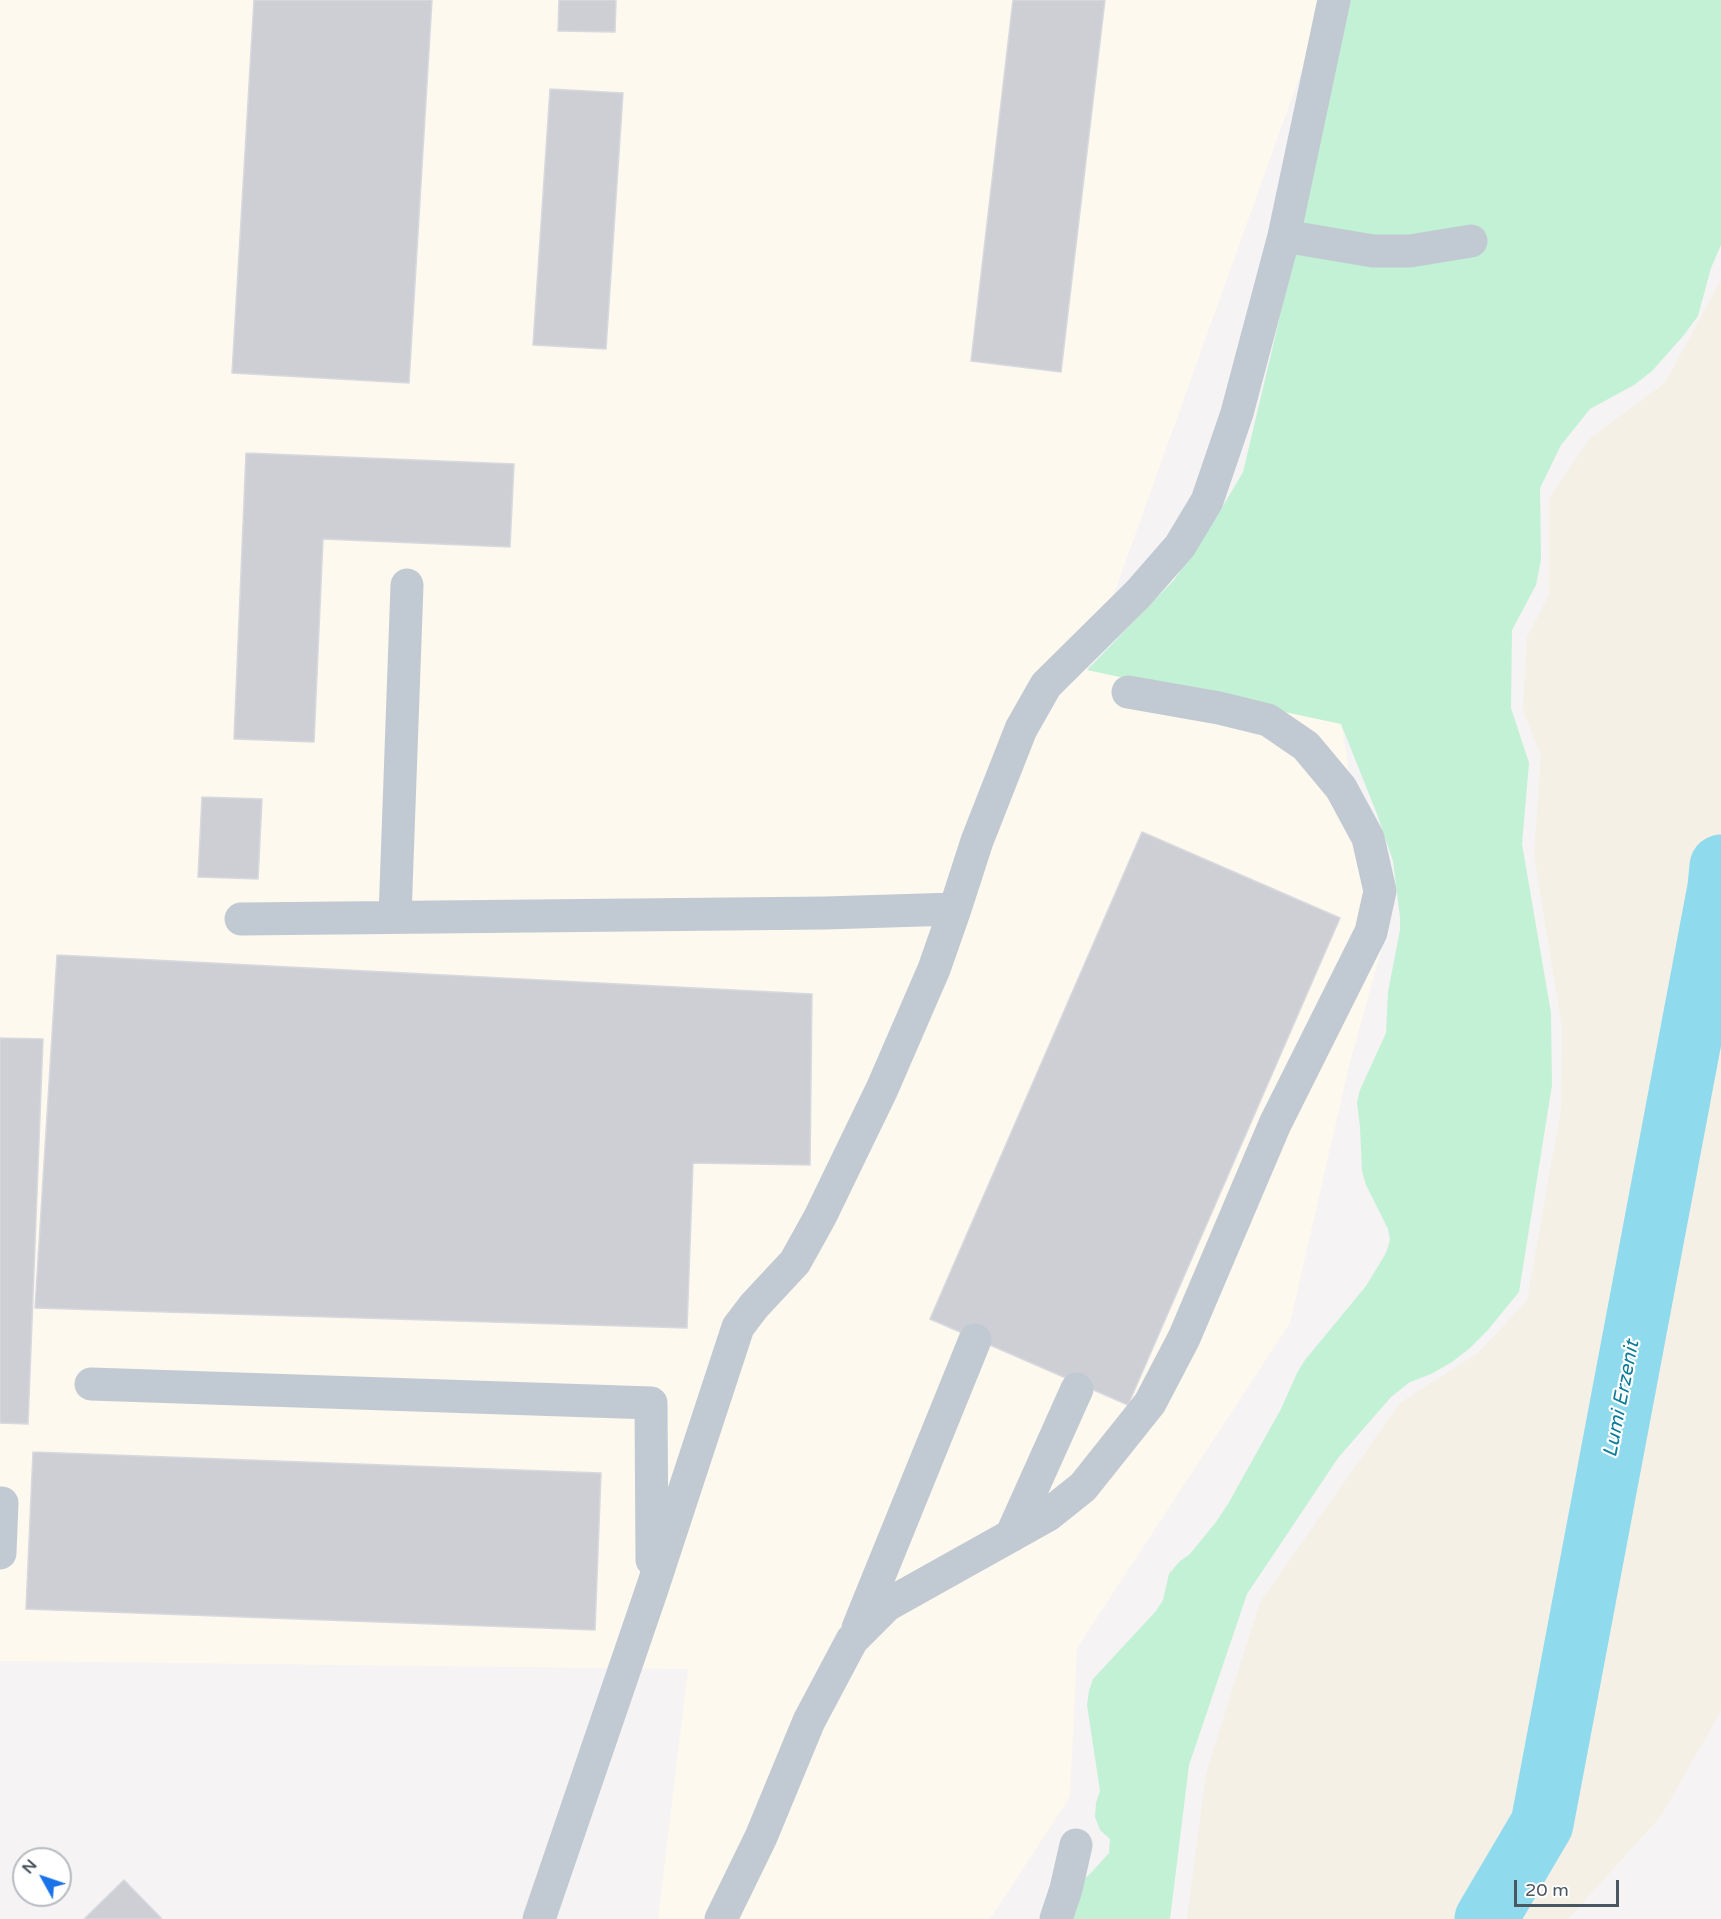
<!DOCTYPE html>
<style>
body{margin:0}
#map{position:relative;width:1721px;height:1919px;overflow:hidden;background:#f5f3f3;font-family:"Varela Round",sans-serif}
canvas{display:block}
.north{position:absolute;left:12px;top:1847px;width:60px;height:60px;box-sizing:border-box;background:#fff;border:2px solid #b7bbc0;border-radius:50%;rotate:310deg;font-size:16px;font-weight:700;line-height:24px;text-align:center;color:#4a5661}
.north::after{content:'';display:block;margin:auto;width:21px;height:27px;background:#1a73e8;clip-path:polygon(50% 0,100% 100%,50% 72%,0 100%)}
.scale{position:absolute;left:1514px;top:1880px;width:105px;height:27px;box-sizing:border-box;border:3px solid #4a5661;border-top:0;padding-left:8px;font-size:18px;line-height:21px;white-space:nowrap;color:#4a5661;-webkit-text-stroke:4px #fff;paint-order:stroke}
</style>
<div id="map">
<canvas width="1721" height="1919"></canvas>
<div class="north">N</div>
<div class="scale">20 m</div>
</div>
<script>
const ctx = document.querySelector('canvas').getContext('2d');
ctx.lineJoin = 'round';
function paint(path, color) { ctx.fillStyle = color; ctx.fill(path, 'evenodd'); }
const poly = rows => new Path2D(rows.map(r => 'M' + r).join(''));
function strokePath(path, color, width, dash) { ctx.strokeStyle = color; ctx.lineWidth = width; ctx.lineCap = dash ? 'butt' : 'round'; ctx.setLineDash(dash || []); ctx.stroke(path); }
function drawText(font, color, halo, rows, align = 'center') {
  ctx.font = font + ' "Varela Round",sans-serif'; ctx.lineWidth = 4.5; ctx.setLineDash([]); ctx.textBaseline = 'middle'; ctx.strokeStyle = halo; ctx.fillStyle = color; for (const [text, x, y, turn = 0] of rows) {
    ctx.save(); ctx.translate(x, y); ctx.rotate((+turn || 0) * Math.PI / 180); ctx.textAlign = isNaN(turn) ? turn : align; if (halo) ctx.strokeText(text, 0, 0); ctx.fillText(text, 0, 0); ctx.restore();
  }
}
const commercial = poly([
 [0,0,1327,0,1087,669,1341,724,1381,951,1349,1066,1290,1323,1077,1648,1070,1797,990,1919,658,1919,688,1669,0,1661]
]);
const green = poly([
 [1345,0,1721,0,1721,245,1711,268,1698,316,1684,335,1652,371,1634,385,1590,409,1561,445,1540,488,1541,560,1536,585,1512,630,1511,708,1529,763,1522,844,1551,1013,1552,1085,1519,1292,1487,1331,1470,1348,1452,1362,1431,1374,1410,1382,1391,1397,1338,1458,1247,1594,1189,1765,1170,1919,1069,1919,1081,1881,1090,1874,1109,1853,1110,1839,1100,1830,1095,1817,1096,1803,1100,1791,1087,1705,1089,1691,1093,1679,1156,1611,1163,1600,1169,1574,1179,1562,1190,1554,1216,1522,1228,1504,1281,1409,1298,1371,1305,1360,1366,1286,1386,1253,1390,1240,1388,1229,1366,1185,1362,1171,1360,1127,1357,1102,1360,1090,1386,1033,1388,992,1400,930,1400,917,1393,861,1377,814,1341,724,1087,670,1174,580,1217,516,1243,472,1277,329]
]);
const sand = poly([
 [1721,280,1721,1711,1661,1816,1568,1919,1187,1919,1206,1773,1260,1602,1400,1403,1478,1353,1527,1301,1561,1109,1562,1028,1534,855,1541,756,1523,710,1527,637,1549,595,1549,498,1590,438,1665,383]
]);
const river = poly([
 [1486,1919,1542,1824,1719,887,1721,866]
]);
const building = poly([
 [254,0,432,0,409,383,232,373,254,0],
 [559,0,616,0,615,32,558,31,559,0],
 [1013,0,1105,0,1061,372,971,361,1013,0],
 [550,89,623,93,606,349,533,345,550,89],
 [246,453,514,464,510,547,323,539,314,742,234,739,246,453],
 [202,797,262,799,258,879,198,877,202,797],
 [1142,832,1340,918,1128,1405,930,1319,1142,832],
 [57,955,812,994,810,1165,693,1163,687,1328,35,1308,57,955],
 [0,1038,43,1039,28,1424,0,1423,0,1038],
 [33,1452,601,1473,595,1630,26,1609,33,1452],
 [124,1880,162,1919,84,1919,124,1880]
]);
const minor = poly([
 [1284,236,1373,251,1410,251,1471,241],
 [955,909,977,841,1021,729,1046,685,1138,594,1180,546,1207,501,1237,413,1284,236,1334,0],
 [395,917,407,585],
 [241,919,825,913,955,909,934,969,882,1089,820,1217,795,1262,754,1306,738,1327,652,1589,539,1919],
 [91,1384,651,1403,652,1560],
 [1011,1536,1077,1389],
 [0,1553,2,1503],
 [858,1628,975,1340],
 [721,1919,761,1837,809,1721,852,1640,887,1605,1048,1515,1083,1487,1150,1403,1184,1338,1275,1124,1371,932,1380,891,1368,838,1341,788,1306,746,1268,720,1219,708,1128,692],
 [1056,1919,1066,1889,1076,1845]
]);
const waterNames = [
 ["Lumi Erzenit",1622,1399,-79]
];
paint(commercial, '#fdf9ef');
paint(green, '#c3f1d5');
paint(sand, '#f5f0e5');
strokePath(river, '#90daee', 63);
paint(building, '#cdcfd5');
strokePath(building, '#d7d9de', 1.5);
strokePath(minor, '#c1cad2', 33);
drawText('italic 20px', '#0c7c9b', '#fff', waterNames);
</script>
